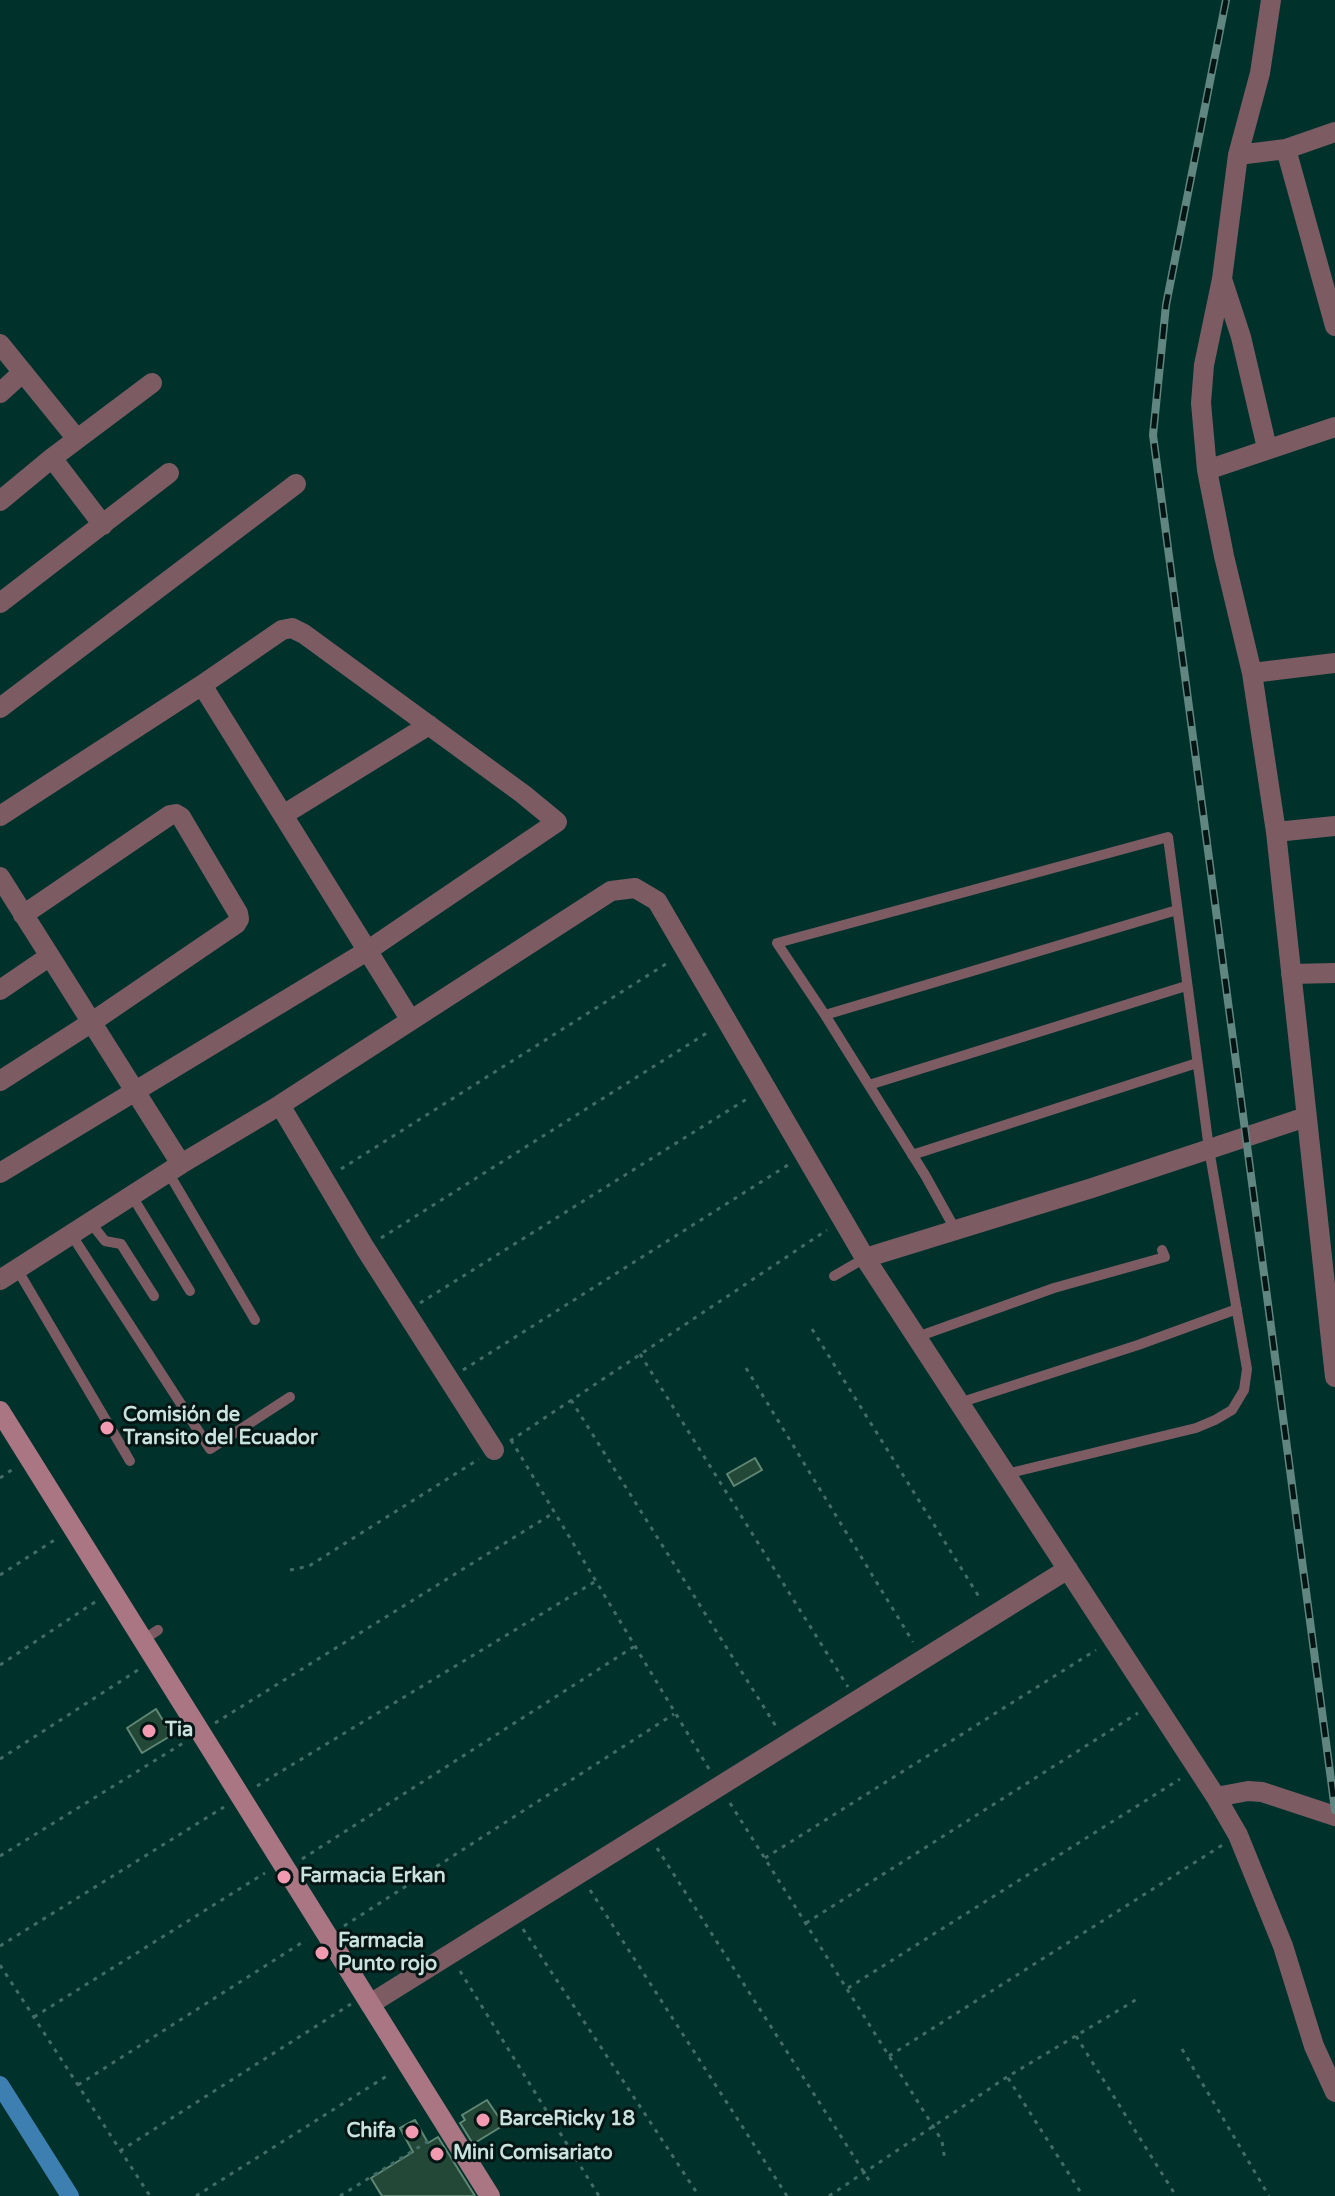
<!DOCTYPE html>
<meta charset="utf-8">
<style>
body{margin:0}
canvas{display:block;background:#00312b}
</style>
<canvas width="1335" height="2196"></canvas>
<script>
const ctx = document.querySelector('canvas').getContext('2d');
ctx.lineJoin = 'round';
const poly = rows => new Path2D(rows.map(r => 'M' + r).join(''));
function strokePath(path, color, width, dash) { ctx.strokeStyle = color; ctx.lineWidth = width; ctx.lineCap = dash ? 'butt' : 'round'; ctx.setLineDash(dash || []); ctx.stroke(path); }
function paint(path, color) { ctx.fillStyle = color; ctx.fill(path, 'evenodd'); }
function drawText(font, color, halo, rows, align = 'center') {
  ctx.font = font + ' "Varela Round",sans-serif'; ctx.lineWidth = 6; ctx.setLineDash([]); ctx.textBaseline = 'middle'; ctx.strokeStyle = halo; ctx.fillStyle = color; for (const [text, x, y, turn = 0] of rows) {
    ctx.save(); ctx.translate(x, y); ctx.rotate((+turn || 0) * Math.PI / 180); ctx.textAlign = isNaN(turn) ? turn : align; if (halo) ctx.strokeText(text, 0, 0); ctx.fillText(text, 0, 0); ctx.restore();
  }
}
const canal = poly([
 [0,2085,70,2196]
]);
const building = poly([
 [755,1458,762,1470,734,1486,727,1474,755,1458],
 [156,1709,172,1735,142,1753,127,1728,156,1709],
 [487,2100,504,2125,473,2144,460,2123,465,2120,462,2115,487,2100],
 [415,2120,428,2143,438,2137,475,2196,382,2196,371,2178,413,2152,400,2128,415,2120]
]);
const path = poly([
 [341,1169,669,962],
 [381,1238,710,1031],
 [420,1303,750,1097],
 [812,1329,981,1600],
 [640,1354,848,1687],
 [746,1368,913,1642],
 [463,1370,788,1165],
 [571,1400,777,1728],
 [511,1440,709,1769],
 [510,1441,827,1230],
 [0,1478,13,1469],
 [290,1570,309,1566,479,1459],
 [0,1575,56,1539],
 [0,1665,95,1602],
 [215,1723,555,1512],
 [0,1759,138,1670],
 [257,1786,596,1581],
 [730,1803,933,2126,942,2141,945,2161],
 [657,1848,872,2185],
 [0,1856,185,1742],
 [765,1858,1096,1650],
 [302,1859,635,1646],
 [590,1890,787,2196],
 [806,1923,1138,1713],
 [344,1926,674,1714],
 [523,1929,699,2196],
 [0,1946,224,1807],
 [0,1965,150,2196],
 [460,1971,599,2196],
 [848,1988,1180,1779],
 [34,2017,265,1873],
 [1076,2036,1176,2196],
 [1182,2049,1269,2196],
 [889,2056,1224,1844],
 [1008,2078,1083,2196],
 [78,2085,306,1940],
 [120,2151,351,2004],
 [196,2196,390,2074],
 [340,2196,432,2139],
 [829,2196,1007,2077,1139,1998]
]);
const lane = poly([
 [825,1015,1177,910],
 [869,1085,1186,986],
 [912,1155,1197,1063],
 [168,1172,255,1320],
 [132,1196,190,1291],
 [90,1222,105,1241,121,1244,154,1296],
 [955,1229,925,1175,825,1015,777,943,1168,837,1209,1149,1247,1369,1244,1390,1232,1410,1215,1420,1196,1428,1006,1474],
 [71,1234,210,1449,290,1397],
 [17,1269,130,1461],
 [834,1276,865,1258],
 [917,1337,1054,1288,1165,1257,1162,1250],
 [959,1403,1138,1345,1237,1309],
 [143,1640,158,1630]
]);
const street = poly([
 [1271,0,1260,73,1238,155,1222,279,1204,365,1201,403,1207,470,1224,556,1252,673,1276,832,1335,1377],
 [1286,149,1335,326],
 [1238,155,1286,149,1335,132],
 [1222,279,1241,337,1267,448],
 [0,344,77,439],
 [0,393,23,372],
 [52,458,103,525],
 [1207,470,1335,427],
 [0,501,52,458,152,383],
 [0,603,169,473],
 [1252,673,1335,663],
 [202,685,410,1019],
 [0,708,296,484],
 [283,815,429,725],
 [0,816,202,685,282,630,292,628,304,634,523,794,557,822,367,951,0,1173],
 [1276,832,1335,826],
 [0,877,181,1164],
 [1291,974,1335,973],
 [0,990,50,956],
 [0,1081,92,1022,236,924,239,919,238,913,181,817,176,814,170,815,23,915],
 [280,1105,365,1248,494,1450],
 [865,1258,1092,1188,1306,1117],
 [0,1280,181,1164,280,1105,611,891,635,888,657,901,865,1258,1216,1797,1238,1835,1283,1946,1314,2046,1335,2092],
 [1216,1797,1248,1791,1262,1792,1335,1816],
 [370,2004,1068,1569]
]);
const secondary = poly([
 [0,1411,490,2196]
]);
const rail = poly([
 [1226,0,1166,305,1153,435,1335,1810]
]);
const markers = [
 [107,1428,8,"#f29ab0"],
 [149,1731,8,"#f29ab0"],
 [284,1877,8,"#f29ab0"],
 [322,1953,8,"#f29ab0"],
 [483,2120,8,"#f29ab0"],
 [412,2132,8,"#f29ab0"],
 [437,2154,8,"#f29ab0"]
];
const poiNames = [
 ["Comisión de",123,1416],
 ["Transito del Ecuador",123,1439],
 ["Tia",165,1731],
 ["Farmacia Erkan",300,1877],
 ["Farmacia",338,1942],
 ["Punto rojo",338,1965],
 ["BarceRicky 18",499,2120],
 ["Chifa",396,2132,"right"],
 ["Mini Comisariato",453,2154]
];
strokePath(canal, '#3d7fb0', 18);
paint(building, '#234838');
strokePath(building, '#608774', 2);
strokePath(path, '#436c66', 3, [4, 6]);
strokePath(lane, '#7c5b63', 10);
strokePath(street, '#7c5b63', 20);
strokePath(secondary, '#ab7683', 20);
strokePath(rail, '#618681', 8);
strokePath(rail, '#041513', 5, [15]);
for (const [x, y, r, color] of markers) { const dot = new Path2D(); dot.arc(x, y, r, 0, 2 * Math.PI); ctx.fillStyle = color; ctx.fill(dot); strokePath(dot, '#041513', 3); }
drawText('bold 20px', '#cae2dd', '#041513', poiNames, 'left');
</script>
